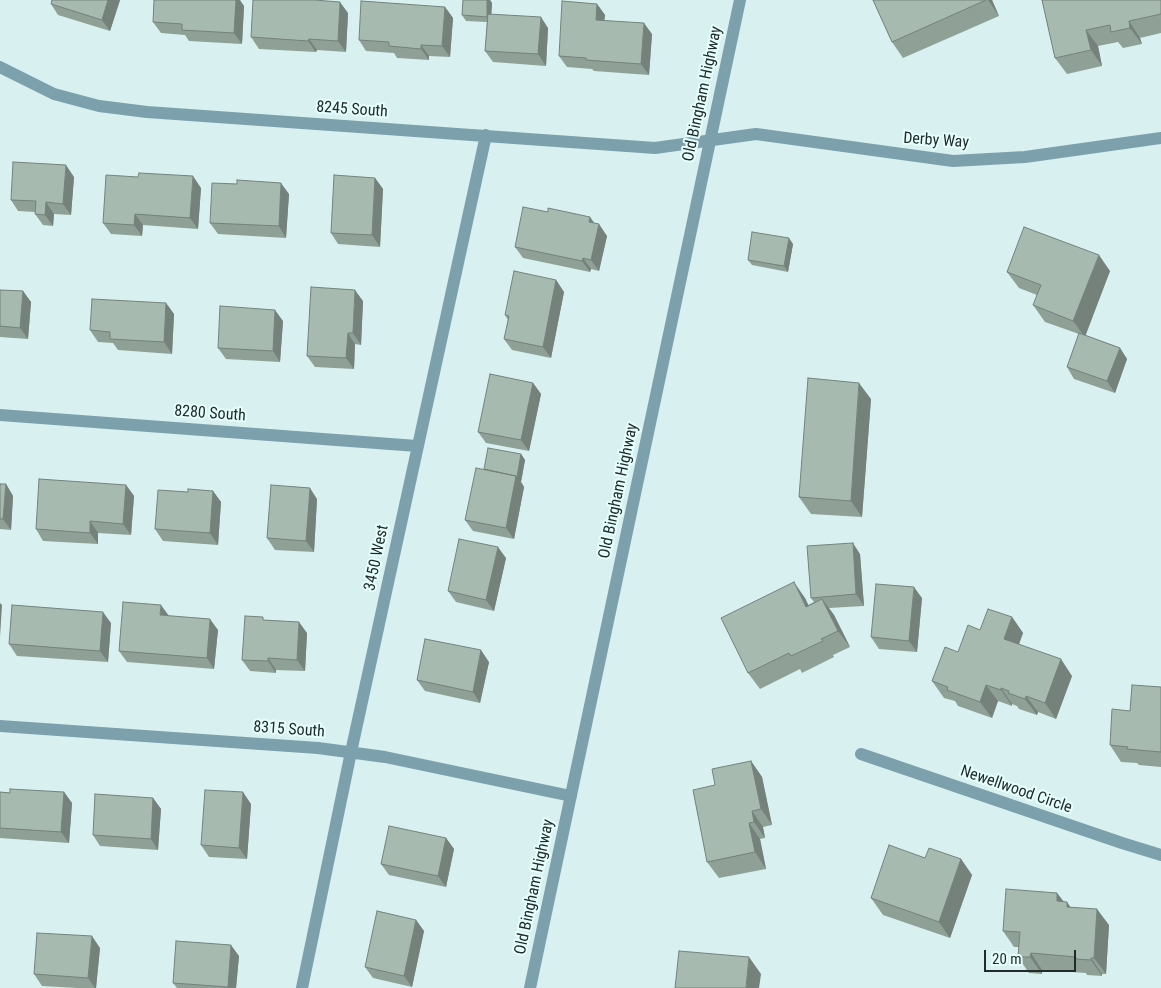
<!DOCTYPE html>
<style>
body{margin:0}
#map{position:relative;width:1161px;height:988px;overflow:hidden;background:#d8f1f0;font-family:"Roboto Condensed",sans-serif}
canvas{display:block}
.scale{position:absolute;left:984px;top:950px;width:92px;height:22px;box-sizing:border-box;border:2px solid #222b2b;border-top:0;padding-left:6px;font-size:15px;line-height:18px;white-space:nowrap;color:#222b2b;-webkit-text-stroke:4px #e5fffd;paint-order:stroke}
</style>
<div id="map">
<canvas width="1161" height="988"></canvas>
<div class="scale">20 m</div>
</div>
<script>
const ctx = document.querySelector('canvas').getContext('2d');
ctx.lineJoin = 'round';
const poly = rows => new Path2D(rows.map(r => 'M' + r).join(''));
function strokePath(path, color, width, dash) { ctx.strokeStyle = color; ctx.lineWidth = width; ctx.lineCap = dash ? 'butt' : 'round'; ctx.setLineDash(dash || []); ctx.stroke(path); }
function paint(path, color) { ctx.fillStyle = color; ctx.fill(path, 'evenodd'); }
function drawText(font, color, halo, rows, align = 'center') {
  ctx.font = font + ' "Roboto Condensed",sans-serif'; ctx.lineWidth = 4; ctx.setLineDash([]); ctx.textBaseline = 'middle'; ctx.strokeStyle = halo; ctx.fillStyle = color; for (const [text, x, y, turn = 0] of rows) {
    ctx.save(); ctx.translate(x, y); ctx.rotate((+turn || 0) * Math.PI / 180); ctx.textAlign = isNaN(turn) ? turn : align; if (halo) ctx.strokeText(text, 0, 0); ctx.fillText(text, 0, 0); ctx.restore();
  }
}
const minor = poly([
 [0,67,54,94,99,106,147,112,655,148,756,134,953,161,1025,157,1161,138],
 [0,415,417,446],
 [0,726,318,748,385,757,571,796],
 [861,754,1122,843,1161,855],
 [302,988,351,752,486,135],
 [530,988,740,0]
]);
const wall = poly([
 [52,0,120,0,110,31,58,15,51,4],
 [463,0,490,0,492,3,491,14,548,28,546,66,493,62,485,51,487,22,466,21,462,15],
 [873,0,992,0,999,16,903,58,892,42],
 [1042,0,1161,0,1161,33,1140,38,1142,44,1123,48,1118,42,1098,46,1102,66,1067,74,1055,58],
 [597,4,605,15,604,21,652,34,649,75,594,71,592,69,567,67,559,56],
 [244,6,242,44,189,41,185,35,161,33,153,22],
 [445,7,453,18,450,57,429,56,429,60,397,58,394,53,366,51,359,40],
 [348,13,346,52,317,50,316,52,259,49,251,37],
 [74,177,71,215,54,214,53,226,43,225,35,214,35,212,18,211,11,200],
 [375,178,383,189,380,247,338,244,331,233],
 [201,188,198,229,143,225,142,236,111,234,103,223],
 [289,194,286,238,218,234,210,223],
 [595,224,607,236,599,271,591,269,590,272,523,258,515,247],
 [793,244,788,272,752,265,748,260],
 [1110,271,1085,335,1120,348,1127,359,1115,393,1074,379,1067,367,1079,334,1045,322,1033,305,1037,295,1019,288,1007,272],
 [556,280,564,292,551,358,512,350,504,339,508,320,505,315],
 [0,290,23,291,31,302,28,339,0,337],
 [363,301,361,345,355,344,354,369,315,367,307,356],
 [166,303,174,314,172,354,118,350,113,343,98,342,90,330],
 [283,321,280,362,226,359,218,348],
 [533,383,541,394,529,451,486,443,478,432],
 [871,399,862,517,811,514,799,497],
 [521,454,525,460,521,482,524,487,514,539,473,531,465,520,484,469],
 [0,484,6,484,13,496,11,530,0,529],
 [126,485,134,496,131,535,98,533,98,544,43,541,36,529],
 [213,491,221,502,218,545,163,541,155,529,188,492],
 [317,499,314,552,275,550,267,538],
 [860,554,864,606,829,608,834,615,850,647,833,655,834,657,802,673,800,669,760,689,748,673,805,598,808,605,814,602,811,598],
 [506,558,494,611,456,602,448,591],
 [922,598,917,652,879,649,871,637],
 [168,616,218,630,214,669,127,662,119,651],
 [1012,617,1023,633,1019,644,1072,676,1056,719,1038,712,1037,715,1019,709,1017,706,1012,704,1012,706,998,701,992,718,958,706,955,701,944,698,932,681,958,652,980,630],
 [266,620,307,633,305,671,276,670,276,673,250,671,242,660],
 [111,623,108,662,17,656,9,644],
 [489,662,480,703,425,691,417,680],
 [1161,687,1161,767,1139,765,1137,763,1121,762,1110,745,1130,711],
 [751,761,762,777,772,825,763,827,765,838,760,839,766,869,719,878,707,862,715,785],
 [0,792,10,793,64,792,72,803,69,843,0,838],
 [153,798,161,809,158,850,100,846,93,835],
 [251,804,247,859,209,857,201,845],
 [446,838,454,849,446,887,389,875,381,864],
 [925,858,961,859,972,875,950,938,883,915,871,898],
 [1057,893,1064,902,1070,907,1109,925,1106,974,1102,974,1102,976,1087,975,1086,973,1042,970,1042,974,1029,973,1018,957,1019,947,1014,947,1003,931],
 [416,920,424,931,412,987,373,978,365,967],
 [100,948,96,988,77,988,42,986,34,974],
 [239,956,236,988,177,988,173,983]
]);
const shadedWall = poly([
 [108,0,120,0,110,31,102,20],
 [236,0,240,0,244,6,242,44,234,33],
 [487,0,490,0,492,3,491,22,487,17],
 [988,0,992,0,999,16],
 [340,2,348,13,346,52,338,41],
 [597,4,605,15,603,31,596,20],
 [445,7,453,18,450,57,442,46],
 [541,17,548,28,546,66,538,54],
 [1129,21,1140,38,1142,44,1130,28],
 [644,23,652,34,649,75,641,64],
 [1086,30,1098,46,1102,66,1091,50],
 [309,39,317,50,316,52,308,41],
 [421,45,429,56,429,60,421,49],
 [66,165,74,177,71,215,63,204],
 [193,176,201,188,198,229,190,218],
 [375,178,383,189,380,247,372,235],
 [281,183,289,194,286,238,279,226],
 [46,202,54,214,53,226,45,215],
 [135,214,143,225,142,236,134,225],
 [590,217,598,228,599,224,607,236,599,271,591,260,589,222],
 [789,238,793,244,788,272,784,266],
 [1099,255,1110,271,1085,337,1073,321],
 [583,258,591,269,590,272,582,261],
 [556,280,564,292,551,358,543,347],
 [355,290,363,301,361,345,353,333],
 [23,291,31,302,28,339,20,328],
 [166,303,174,314,172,354,164,342],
 [275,310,283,321,280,362,273,351],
 [348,333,355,344,354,369,346,358],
 [1120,348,1127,359,1115,393,1107,381],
 [533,383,541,394,529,451,521,440],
 [859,383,871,399,862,517,851,501],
 [521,454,525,460,521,482,524,487,514,539,506,528,516,476],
 [6,484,13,496,11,530,3,519],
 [126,485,134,496,131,535,123,524],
 [310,488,317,499,314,552,306,541],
 [213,491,221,502,218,545,210,533],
 [90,521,98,533,98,544,90,533],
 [853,543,860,554,864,606,856,594],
 [498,547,506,558,494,611,486,600],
 [794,582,805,598,817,623,806,607],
 [914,587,922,598,917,652,909,641],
 [822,599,834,615,850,647,838,631],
 [0,603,2,605,0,637],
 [161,605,169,616,160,615],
 [103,612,111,623,108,662,100,651],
 [1012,617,1023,633,1015,655,1004,639],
 [210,619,218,630,214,669,207,658],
 [299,622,307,633,305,671,297,660],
 [481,650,489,662,480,703,473,692],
 [268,658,276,670,276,673,268,661],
 [1061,659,1072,676,1056,719,1045,703],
 [986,685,998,701,992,718,980,702],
 [1001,688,1012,704,1012,706,1001,690],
 [1026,696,1038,712,1037,715,1025,699],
 [751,761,762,777,772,825,761,809],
 [64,792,72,803,69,843,61,832],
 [243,792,251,804,247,859,239,848],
 [153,798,161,809,158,850,151,839],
 [752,811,763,827,765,838,754,822],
 [749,823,760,839,766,869,755,852],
 [446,838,454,849,446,887,438,876],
 [961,859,972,875,950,938,939,922],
 [1057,893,1067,906,1067,902,1078,918,1057,901],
 [1097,909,1109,925,1106,974,1094,958],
 [416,920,424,931,412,987,404,976],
 [92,936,100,948,96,988,95,988,88,978],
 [231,945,239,956,236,988,229,988,228,987],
 [1031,953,1042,970,1042,974,1030,957],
 [749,957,761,974,759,988,746,988],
 [1091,958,1102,974,1102,976,1091,960]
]);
const building = poly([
 [52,0,108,0,102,20,51,4,52,0],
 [154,0,236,0,234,33,182,30,182,24,153,22,154,0],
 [253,0,314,0,340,2,338,41,309,39,308,41,251,37,253,0],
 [463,0,487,0,487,17,462,15,463,0],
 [873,0,986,0,892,42,873,0],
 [1042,0,1161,0,1161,14,1129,21,1130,28,1111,32,1110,25,1086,30,1091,50,1055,58,1042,0],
 [361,1,445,7,442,46,421,45,421,49,389,46,389,42,359,40,361,1],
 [562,1,597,4,596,20,644,23,641,64,586,60,586,58,559,56,562,1],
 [488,14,541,17,538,54,485,51,488,14],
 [13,162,66,165,63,204,46,202,45,215,35,214,36,201,11,200,13,162],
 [139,173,193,176,190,218,135,214,134,225,103,223,106,175,138,177,139,173],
 [334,175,375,178,372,235,331,233,334,175],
 [237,180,281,183,279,226,210,223,212,183,237,184,237,180],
 [523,207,548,212,548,208,590,217,589,222,599,224,591,260,583,258,582,261,515,247,523,207],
 [1024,227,1099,255,1073,321,1033,305,1041,285,1007,272,1024,227],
 [752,232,789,238,784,266,748,260,752,232],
 [514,271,556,280,543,347,504,339,509,316,505,315,514,271],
 [311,287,355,290,353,333,348,333,346,358,307,356,311,287],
 [0,290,23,291,20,328,0,326,0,290],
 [92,299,166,303,164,342,110,339,110,332,90,330,92,299],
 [220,306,275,310,273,351,218,348,220,306],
 [1079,333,1120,348,1107,381,1067,367,1079,333],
 [490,374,533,383,521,440,478,432,490,374],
 [808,378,859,383,851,501,799,497,808,378],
 [488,448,521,454,517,477,516,476,484,469,488,448],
 [476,468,516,476,506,528,465,520,476,468],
 [39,479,126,485,123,524,90,521,90,533,36,529,39,479],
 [0,484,6,484,3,519,0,519,0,484],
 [271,485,310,488,306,541,267,538,271,485],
 [188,489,213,491,210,533,155,529,158,490,188,492,188,489],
 [459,539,498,547,486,600,448,591,459,539],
 [853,543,856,594,811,598,807,546,853,543],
 [794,582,806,607,822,599,838,631,821,639,823,641,791,656,789,653,748,673,721,618,794,582],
 [876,584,914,587,909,641,871,637,876,584],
 [123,602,161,605,160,615,210,619,207,658,119,651,123,602],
 [12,605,103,612,100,651,9,644,12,605],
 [988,609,1012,617,1004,639,1061,659,1045,703,1026,696,1025,699,1008,693,1009,691,1001,688,1001,690,986,685,980,702,947,690,948,687,932,681,945,647,958,652,968,625,980,630,988,609],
 [245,616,263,617,263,620,299,622,297,660,268,658,268,661,242,660,245,616],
 [425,639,481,650,473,692,417,680,425,639],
 [1132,685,1161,687,1161,752,1127,749,1128,747,1110,745,1112,709,1130,711,1132,685],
 [751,761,761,809,752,811,754,822,749,823,755,852,707,862,693,790,715,785,712,769,751,761],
 [10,789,64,792,61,832,0,828,0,792,10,793,10,789],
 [205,790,243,792,239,848,201,845,205,790],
 [95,794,153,798,151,839,93,835,95,794],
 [389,826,446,838,438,876,381,864,389,826],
 [889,845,925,858,929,848,961,859,939,922,871,898,889,845],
 [1006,889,1057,893,1057,901,1067,902,1067,907,1097,909,1094,958,1091,958,1091,960,1076,959,1076,957,1031,953,1030,957,1018,957,1020,932,1003,931,1006,889],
 [377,911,416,920,404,976,365,967,377,911],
 [37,933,92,936,88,978,34,974,37,933],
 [176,941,231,945,228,987,173,983,176,941],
 [679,951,749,957,746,988,675,988,679,951]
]);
const streetNames = [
 ["Old Bingham Highway",703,94,-78],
 ["8245 South",352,110,4],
 ["Derby Way",936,141,4],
 ["8280 South",210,414,4],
 ["Old Bingham Highway",619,491,-78],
 ["3450 West",377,558,-78],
 ["8315 South",289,730,4],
 ["Newellwood Circle",1016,790,19],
 ["Old Bingham Highway",535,887,-78]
];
strokePath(minor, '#7ca0ac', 12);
paint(wall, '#8fa097');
paint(shadedWall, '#74827b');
paint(building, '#a6bab0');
strokePath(building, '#74827b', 1);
drawText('16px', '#222b2b', '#e5fffd', streetNames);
</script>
